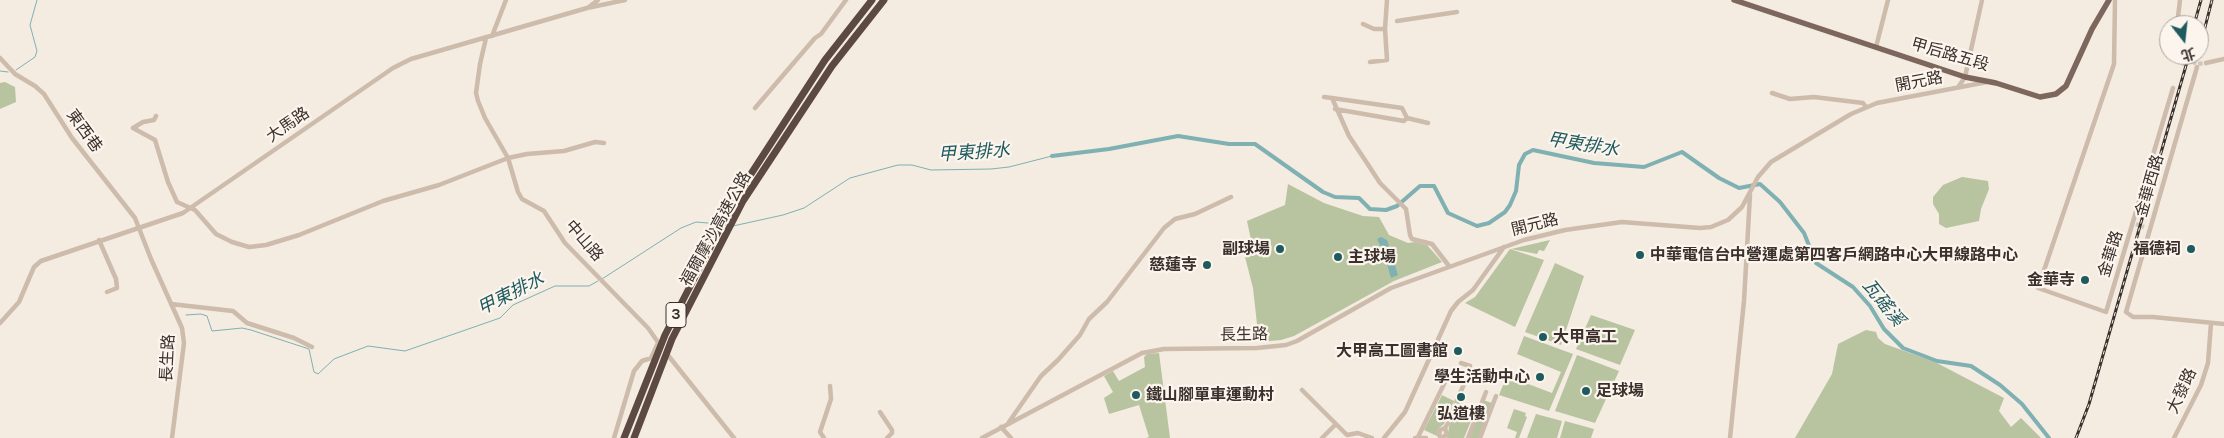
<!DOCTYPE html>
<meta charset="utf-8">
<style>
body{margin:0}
#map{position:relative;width:2224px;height:438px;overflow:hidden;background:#f4ebe1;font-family:Karla,"Noto Sans TC",sans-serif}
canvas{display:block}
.north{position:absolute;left:2159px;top:15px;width:50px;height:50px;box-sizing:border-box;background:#fbf5ee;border:1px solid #aea6a0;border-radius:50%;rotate:164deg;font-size:14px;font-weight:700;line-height:20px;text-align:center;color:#3b302b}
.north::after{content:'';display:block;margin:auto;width:18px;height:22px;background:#1f5a5e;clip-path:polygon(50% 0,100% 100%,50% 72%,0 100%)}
</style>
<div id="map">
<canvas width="2224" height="438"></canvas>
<div class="north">北</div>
</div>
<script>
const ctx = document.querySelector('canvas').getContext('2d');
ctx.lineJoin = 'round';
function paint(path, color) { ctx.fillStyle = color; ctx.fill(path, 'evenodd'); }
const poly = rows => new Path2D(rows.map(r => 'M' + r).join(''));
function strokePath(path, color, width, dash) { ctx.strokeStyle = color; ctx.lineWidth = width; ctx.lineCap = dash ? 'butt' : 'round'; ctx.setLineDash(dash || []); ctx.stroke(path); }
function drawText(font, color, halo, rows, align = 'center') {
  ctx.font = font + ' Karla,"Noto Sans TC",sans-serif'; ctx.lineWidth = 4.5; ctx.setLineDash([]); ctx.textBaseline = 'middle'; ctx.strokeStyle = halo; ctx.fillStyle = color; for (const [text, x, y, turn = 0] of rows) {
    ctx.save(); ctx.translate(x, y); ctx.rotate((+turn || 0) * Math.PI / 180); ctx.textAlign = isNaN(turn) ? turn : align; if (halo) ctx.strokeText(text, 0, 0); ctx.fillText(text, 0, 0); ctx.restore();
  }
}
const green = poly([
 [5,82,15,87,16,102,0,109,0,83],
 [1962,177,1988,181,1989,189,1981,209,1979,221,1946,228,1939,224,1939,214,1933,204,1933,197,1943,185],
 [1288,184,1324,203,1363,216,1379,217,1389,235,1408,243,1415,242,1427,245,1442,262,1394,281,1294,336,1281,340,1259,342,1253,288,1245,257,1254,254,1247,221,1285,205],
 [1550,240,1544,251,1539,250,1537,254,1511,249],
 [1510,249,1544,260,1515,327,1465,303,1475,297],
 [1555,263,1584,276,1561,345,1525,332],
 [1591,315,1635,330,1620,365,1576,349],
 [1866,330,1876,332,1878,338,1885,344,1935,362,2004,398,1999,411,2011,427,2021,418,2041,438,1795,438,1832,374,1838,344],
 [1524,336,1573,354,1549,411,1499,395,1507,376,1552,393,1561,372,1517,354],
 [1159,353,1170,438,1146,438,1149,437,1139,405,1109,414,1104,398,1113,392,1104,376,1113,371,1119,381,1145,367,1144,357,1147,354],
 [1577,355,1619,371,1595,423,1555,411],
 [1442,395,1454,401,1444,424,1438,429,1437,436,1424,430],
 [1483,400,1492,403,1479,438,1469,438],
 [1458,402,1476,409,1464,438,1447,438,1449,427],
 [1514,409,1526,413,1525,416,1527,417,1519,438,1515,438,1517,432,1507,428],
 [1536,414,1562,421,1557,438,1527,438],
 [1565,421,1594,429,1591,438,1560,438]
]);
const water = poly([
 [1381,237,1387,240,1398,275,1391,278,1384,253,1377,239]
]);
const stream = poly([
 [16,70,35,57,37,51,30,25,37,0],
 [0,71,8,72],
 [733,226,783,215,804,208,850,178,898,165,912,165,931,170,991,169,1009,167,1052,156],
 [602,279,681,228,696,222,719,224],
 [186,315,201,314,207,316,212,331,242,328,251,330,309,349,314,372,318,374,334,359,368,346,405,351,500,318,513,305,555,286,589,286,598,281]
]);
const canal = poly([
 [1052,156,1109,149,1178,136,1229,144,1255,144,1323,192,1335,197,1359,198,1370,209,1386,210,1397,206,1420,186,1434,186,1448,213,1477,226,1489,223,1505,212,1510,205,1516,191,1519,165,1525,154,1533,150,1594,163,1644,167,1682,152,1719,178,1739,188,1760,184,1780,202,1804,233,1816,263,1853,287,1870,306,1884,329,1903,348,1937,361,1971,366,2000,385,2022,404,2049,438]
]);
const minorTunnel = poly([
 [2181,55,2197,64,2206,63],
 [2182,63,2187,65],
 [2136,224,2144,227]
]);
const minor = poly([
 [2115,0,2114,64,2038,288,2106,312,2173,88],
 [589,7,598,0],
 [1397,21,1457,12],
 [1363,24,1374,29,1385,29],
 [2177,25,2180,0],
 [492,36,506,0],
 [486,38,480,64,476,93,478,101,485,118,508,158,518,192,522,199,544,211,565,243,648,328,660,345],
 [1876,47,1888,0],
 [0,58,15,74,35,86,44,94,72,138,135,218,151,259,182,328,184,343,172,438],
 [1370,62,1387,60,1385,29,1387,0],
 [2206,63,2224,59],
 [2197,67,2126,312,2133,317,2153,317,2224,324],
 [1959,86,1965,77,1982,0],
 [1772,93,1790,99,1814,97,1863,103,1866,107],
 [1324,97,1332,98,1349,136,1367,163,1380,183,1406,209,1410,235,1412,239,1432,244,1449,266],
 [1332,98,1402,108,1407,118,1428,123],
 [755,108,815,38,821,34,846,0],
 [1335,109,1404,121,1407,118],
 [156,116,154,120,143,122,133,128,155,140,168,182,177,202,195,210,216,234,232,242,249,247,266,245,299,235,383,201,439,185,508,158,527,154,564,151,595,142,604,143],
 [99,240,116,279,117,288,107,292],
 [171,304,233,311,247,323,294,338,312,347],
 [0,323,19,302,34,267,41,261,183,213,393,68,411,59,587,8,625,0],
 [667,354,734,438],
 [1461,363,1470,366],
 [1302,390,1347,435,1358,433,1372,438],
 [880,412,892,430,892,433,887,438],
 [1009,422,1041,376,1058,360,1080,335,1089,319,1107,302,1164,228,1175,219,1195,214,1231,197],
 [1001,427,1011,438],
 [1418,437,1447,378],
 [1442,437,1447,435,1445,428],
 [614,438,634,371,642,361,651,358,658,343],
 [824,438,820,432,831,399,830,386],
 [982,438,1142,353,1164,349,1257,348,1286,345,1297,341,1391,288,1524,240,1565,230,1622,222,1700,228,1711,227,1728,220,1742,207,1758,177,1771,162,1851,114,1877,103,1987,82],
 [1322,438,1336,424],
 [1384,438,1405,412,1451,311,1458,302,1473,290,1504,247],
 [1415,438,1426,438],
 [1441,438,1439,435,1440,430,1445,428,1451,419,1450,417,1464,384],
 [1468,438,1486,392],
 [1480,438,1496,396],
 [1730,438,1744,301,1750,195],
 [2174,438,2201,385,2208,363,2211,323]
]);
const major = poly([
 [1734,0,1965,77,1996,83,2040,97,2056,94,2066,86,2092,29,2109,0]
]);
const highway = poly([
 [624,438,665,335,736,197,825,60,872,0],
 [634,438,672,339,743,201,832,66,884,0]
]);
const rail = poly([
 [2194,25,2201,0],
 [2201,43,2212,0],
 [2076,438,2089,404,2189,55]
]);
const markers = [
 [1280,249,5,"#1f5a5e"],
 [2191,249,5,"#1f5a5e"],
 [1640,255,5,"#1f5a5e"],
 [1338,257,5,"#1f5a5e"],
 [1207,265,5,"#1f5a5e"],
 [2085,280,5,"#1f5a5e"],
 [1543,337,5,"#1f5a5e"],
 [1458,351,5,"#1f5a5e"],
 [1540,377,5,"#1f5a5e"],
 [1586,391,5,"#1f5a5e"],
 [1136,395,5,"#1f5a5e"],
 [1461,397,5,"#1f5a5e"]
];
const shields = [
 [676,315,20]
];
const shieldNames = [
 ["3",676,315]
];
const streetNames = [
 ["甲后路五段",1950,55,16],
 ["開元路",1919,82,-11],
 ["大馬路",288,125,-35],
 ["東西巷",84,131,54],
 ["金華西路",2150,186,-74],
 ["開元路",1535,225,-14],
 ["福爾摩沙高速公路",716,229,-61],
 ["中山路",584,241,49],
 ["金華路",2111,254,-73],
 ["長生路",1244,335,-1],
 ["長生路",168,358,-87],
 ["大發路",2182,391,-65]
];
const poiNames = [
 ["副球場",1270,249],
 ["福德祠",2181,249],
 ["中華電信台中營運處第四客戶網路中心大甲線路中心",1650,255,"left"],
 ["主球場",1348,257,"left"],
 ["慈蓮寺",1197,265],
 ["金華寺",2075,280],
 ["大甲高工",1553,337,"left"],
 ["大甲高工圖書館",1448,351],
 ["學生活動中心",1530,377],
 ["足球場",1596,391,"left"],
 ["鐵山腳單車運動村",1146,395,"left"],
 ["弘道樓",1461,414,"center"]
];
const waterNames = [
 ["甲東排水",1583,145,9],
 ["甲東排水",974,153,-4],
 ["甲東排水",511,294,-27],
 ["瓦磘溪",1883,303,51]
];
paint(green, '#b8c4a0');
paint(water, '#7fb0b2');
strokePath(stream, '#7fb0b2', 1);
strokePath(canal, '#7fb0b2', 4);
strokePath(minorTunnel, '#cfc6bd', 4.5, [4.5, 2]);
strokePath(minor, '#cdbbac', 4.5);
strokePath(major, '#7d675c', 5.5);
strokePath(highway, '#5c4a42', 7);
strokePath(rail, '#3b302b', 3);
strokePath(rail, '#fbf5ee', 1, [4]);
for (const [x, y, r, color] of markers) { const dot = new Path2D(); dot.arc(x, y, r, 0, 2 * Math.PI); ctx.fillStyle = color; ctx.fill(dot); strokePath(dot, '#fbf5ee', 2); }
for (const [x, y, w] of shields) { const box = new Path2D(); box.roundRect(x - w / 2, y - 12.5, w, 25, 4); ctx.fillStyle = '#fbf5ee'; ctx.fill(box); strokePath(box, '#3b302b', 1); }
drawText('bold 15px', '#3b302b', null, shieldNames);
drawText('16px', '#3b302b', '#fbf5ee', streetNames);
drawText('bold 16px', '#3b302b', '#fbf5ee', poiNames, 'right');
drawText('italic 18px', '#1f5a5e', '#fbf5ee', waterNames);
</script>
